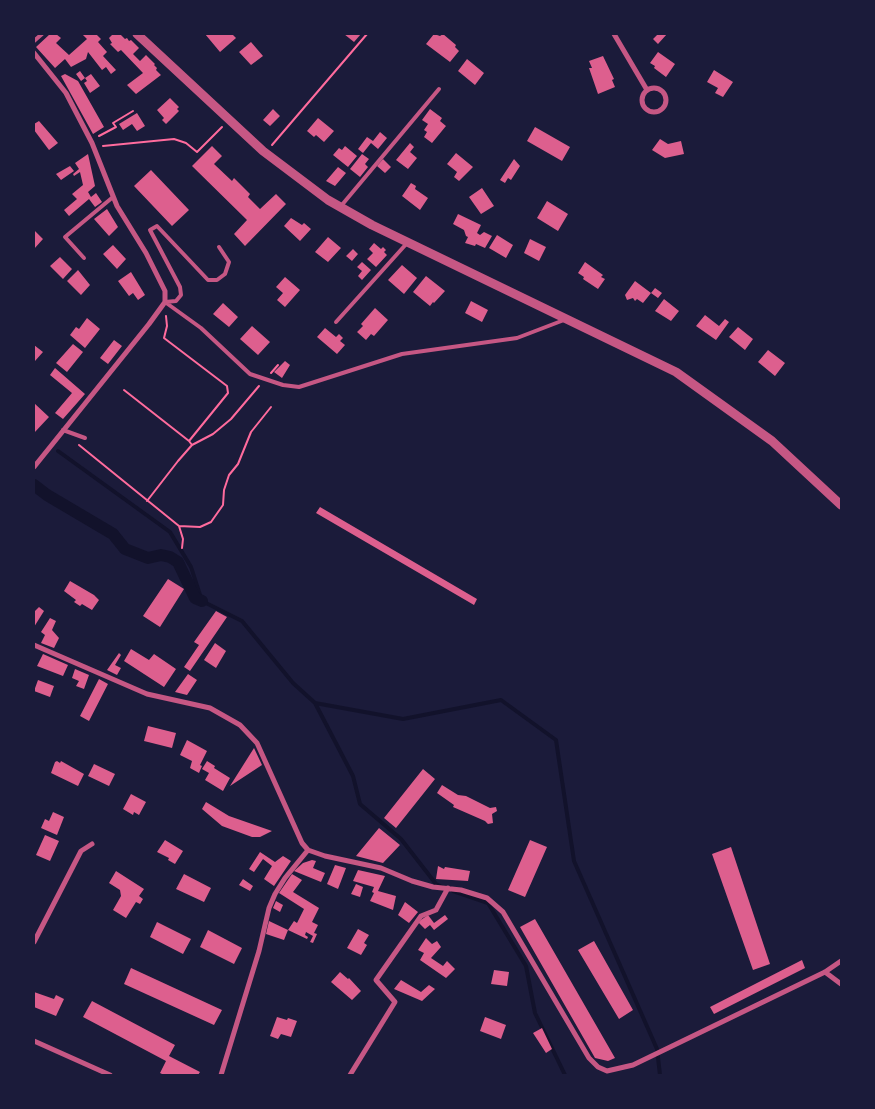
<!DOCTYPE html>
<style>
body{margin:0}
#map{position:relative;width:875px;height:1109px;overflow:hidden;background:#1b1b3a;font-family:"Fira Sans",sans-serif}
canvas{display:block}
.frame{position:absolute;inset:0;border:35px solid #1b1b3a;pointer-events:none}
</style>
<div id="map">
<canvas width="875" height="1109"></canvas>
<div class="frame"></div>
</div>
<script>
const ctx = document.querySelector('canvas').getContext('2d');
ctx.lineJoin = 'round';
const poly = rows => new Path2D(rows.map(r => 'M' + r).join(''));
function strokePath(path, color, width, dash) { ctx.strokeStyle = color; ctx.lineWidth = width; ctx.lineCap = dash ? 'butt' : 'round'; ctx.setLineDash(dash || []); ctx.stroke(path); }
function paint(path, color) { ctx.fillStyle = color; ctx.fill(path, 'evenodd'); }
const stream = poly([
 [58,451,170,532,191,567,202,601,242,621,293,683,315,703,353,776,360,804,401,839,436,884,442,887],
 [315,703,403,719,501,700,556,740,574,861,657,1049,660,1075],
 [453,891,488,903,526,966,535,1013,565,1075]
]);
const canal = poly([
 [34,485,47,495,113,534,125,549,148,558,161,555,170,557,178,562,195,598,202,601]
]);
const building = poly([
 [50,34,56,34,61,38,56,43,69,55,87,39,82,34,96,34,101,39,98,42,107,52,103,56,116,70,111,74,106,67,102,70,88,52,86,59,71,67,65,59,55,68,36,47],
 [113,34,120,34,125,39,127,38,129,41,131,40,139,48,133,54,140,61,146,55,155,64,154,65,157,68,156,70,161,75,136,94,127,85,143,73,121,50,118,52,110,44,112,43,109,38],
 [205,34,232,34,236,38,220,52],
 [344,34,361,34,354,42],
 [434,34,440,36,443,34,456,45,455,47,459,51,450,62,426,44],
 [658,34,667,34,658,44,653,39],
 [251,42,263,56,251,65,239,52],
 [658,52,675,64,666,77,654,68,655,66,650,63],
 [603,56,614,79,612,80,615,87,598,94,589,68,592,68,589,61],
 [467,59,484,73,475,85,458,71],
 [714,70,733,82,723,97,715,93,718,88,707,82],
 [80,71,85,78,91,74,100,86,90,93,84,83,87,81,85,78,81,81,76,74],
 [65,74,78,81,104,127,93,134,61,76],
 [170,98,179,107,177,109,179,111,166,124,162,120,164,118,157,110],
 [273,109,280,116,270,126,263,120],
 [430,109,442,118,440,121,446,126,432,143,424,137,427,132,424,130,428,124,422,120],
 [137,113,145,126,137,131,132,124,123,130,119,124],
 [318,118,334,131,324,142,316,135,314,137,307,131],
 [39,121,58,143,49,150,34,130,34,124],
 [535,127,570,147,562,161,527,141],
 [380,132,387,138,378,149,371,143,363,153,358,149,367,137,373,141],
 [660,139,668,144,681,141,684,154,665,158,652,150],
 [410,143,414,147,410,152,417,158,408,169,396,160],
 [212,146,222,156,214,164,232,181,234,178,250,194,248,197,260,209,276,194,286,204,245,246,234,234,247,220,192,166],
 [345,146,357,156,348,167,333,155,339,148,342,150],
 [456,153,473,167,459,181,454,177,457,172,447,164],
 [88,154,95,186,88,192,91,197,96,193,102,202,95,207,89,199,69,216,64,210,77,199,72,194,83,185,80,172,74,176,73,174,79,169,75,163],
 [362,154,369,159,365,164,368,167,360,177,350,169],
 [383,159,391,167,385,173,377,166],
 [514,159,520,166,511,180,508,178,505,183,500,180],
 [70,166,74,171,61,180,56,174],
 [338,167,346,173,335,186,326,181],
 [151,170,189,210,172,226,134,186],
 [411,183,416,186,415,189,428,198,420,210,402,196],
 [482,188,494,206,481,214,469,197],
 [547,201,568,214,558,231,537,218],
 [107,209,118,227,109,236,94,219],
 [458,214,481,225,477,233,480,235,484,232,492,236,485,248,476,244,475,246,465,243,468,237,466,236,464,230,453,224],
 [291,218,302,225,304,223,311,229,300,241,284,226],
 [34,230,43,239,34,249],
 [497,235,513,245,506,258,489,248],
 [328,237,341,248,328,262,315,252],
 [530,239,546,247,539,261,524,253],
 [374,243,381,249,383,247,386,250,384,252,387,255,376,267,367,259,373,253,369,249],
 [113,245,126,259,117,269,103,254],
 [353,249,358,254,352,261,346,256],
 [60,257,72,269,63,279,50,266],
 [362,262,371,270,362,280,358,276,362,271,357,267],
 [585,262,603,275,601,277,605,279,598,289,583,279,584,277,578,273],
 [402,265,417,278,404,294,388,280],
 [78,270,90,285,81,295,67,281],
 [131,272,145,295,138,300,133,293,129,296,118,281],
 [426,276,445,291,434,303,433,302,430,306,413,292],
 [285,277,300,290,285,307,277,300,283,293,276,287],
 [635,281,651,293,655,288,662,293,658,298,651,293,643,303,637,299,635,301,633,298,627,300,625,295],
 [664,299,679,311,671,321,655,311],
 [471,301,488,310,482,322,465,313],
 [223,303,238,317,229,327,213,314],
 [375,308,388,320,374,336,371,334,366,340,357,332,363,326,361,324],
 [705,315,719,326,725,319,729,322,716,340,696,326],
 [87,318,100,329,85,348,70,335,76,327,79,329],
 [252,326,270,342,258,355,240,339],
 [738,327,753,339,745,350,729,337],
 [325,328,336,337,339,334,343,338,340,341,345,345,337,354,317,337],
 [114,340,122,346,108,364,100,358],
 [73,344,83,352,67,372,56,363],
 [34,345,43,352,35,361,34,361],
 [768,350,785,363,775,376,758,362],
 [285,361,290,365,282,378,274,372],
 [55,368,85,394,63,419,55,413,72,393,50,375],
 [34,403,49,417,34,433],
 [320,507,477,599,474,605,316,513],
 [168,579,184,589,160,627,143,616],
 [70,581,94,595,99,600,92,610,82,604,80,606,74,602,76,600,64,591],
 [39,607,44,611,34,627,34,610,35,611],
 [216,611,227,617,190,671,184,667,199,645,194,642],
 [50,618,56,621,52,630,59,638,54,648,41,643,45,635,41,632],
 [215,643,226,651,216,668,204,660],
 [131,649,149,660,154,654,176,669,164,687,124,661],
 [119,653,121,655,115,665,121,668,117,675,107,670],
 [43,654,68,665,63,676,37,666],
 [75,669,89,675,84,689,76,686,79,681,72,678],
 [188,674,197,680,187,695,175,692],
 [99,679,108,684,89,721,80,716],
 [38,680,54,686,50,697,34,691],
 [148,726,176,733,172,748,144,741],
 [187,740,207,751,200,765,202,766,199,773,190,768,192,761,180,755],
 [254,748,262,765,230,786],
 [57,761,60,763,61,761,84,774,78,786,51,773,55,762],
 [207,761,215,766,214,768,230,778,223,791,205,780,209,773,202,769],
 [94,764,115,774,109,786,88,776],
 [423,769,435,779,396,828,384,818],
 [442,785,458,795,466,796,490,808,496,807,497,811,492,814,493,823,488,824,485,821,453,807,454,805,437,793],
 [131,794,146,802,139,815,134,812,133,815,123,809],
 [206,802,229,816,272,831,260,837,252,837,222,826,202,809],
 [53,812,64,817,57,835,41,828,45,819,49,821],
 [379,828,400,845,383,863,356,856],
 [45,835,59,841,50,861,36,855],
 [165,840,183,851,175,864,168,860,169,858,157,852],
 [530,840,547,847,525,897,508,890],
 [731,847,770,964,753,970,712,854],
 [260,852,275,862,283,856,291,861,274,886,264,879,272,866,263,859,254,872,249,869],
 [312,860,316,861,313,868,325,873,321,882,294,871,303,863],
 [335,865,346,868,338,889,327,884],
 [438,866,444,869,445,867,470,871,468,881,436,879],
 [358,870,385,876,378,891,396,896,393,910,370,901,374,893,372,892,374,887,353,881],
 [116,871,144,889,139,896,143,899,140,904,136,902,126,918,113,910,121,896,120,890,109,883],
 [184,874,211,888,204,902,176,889],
 [292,874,302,880,293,892,319,908,312,922,318,925,314,933,317,934,313,943,310,942,313,936,306,932,305,935,308,937,307,939,288,930,294,921,297,923,304,909,279,893],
 [243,879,253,886,250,891,239,885],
 [356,884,363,887,360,897,351,894],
 [276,901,283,905,280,912,273,908],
 [405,902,418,912,409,923,398,915],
 [428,915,434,923,445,915,448,919,434,930,430,925,425,929,418,922],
 [535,919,615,1058,608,1061,595,1058,520,927],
 [269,921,288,930,284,940,266,934],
 [157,922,191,939,183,954,150,937],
 [358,929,369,935,364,943,367,945,361,955,347,948],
 [208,930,242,948,234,964,200,947],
 [426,938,432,944,437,941,441,947,431,958,443,966,447,961,455,969,446,978,420,960,424,953,418,950],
 [594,941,633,1010,619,1019,578,950],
 [802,960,805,968,714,1014,710,1007],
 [131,968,222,1010,214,1025,124,984],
 [494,970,509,972,507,986,491,984],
 [340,972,348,979,349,978,361,991,352,1000,331,982],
 [401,980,421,992,429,985,435,989,422,1001,394,989],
 [34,992,54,999,56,995,64,999,56,1016,34,1007],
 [92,1001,175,1045,169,1056,200,1072,198,1075,164,1075,160,1073,166,1061,83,1017],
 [277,1017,287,1020,288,1018,297,1021,291,1037,281,1034,278,1039,270,1036],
 [485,1017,506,1025,501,1039,480,1031],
 [542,1028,552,1049,546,1053,533,1033]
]);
const path = poly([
 [99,136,116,127,113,123,133,111],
 [272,145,367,34],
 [103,146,174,139,186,143,197,152,222,127],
 [166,316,167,326,164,338,227,386,228,393,189,441],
 [271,373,278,365],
 [124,390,189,441,192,445],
 [79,445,179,526,200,527,211,522,223,505,224,490,229,475,238,464,251,432,271,407],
 [147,501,178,461,192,445,213,434,231,419,259,386],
 [179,526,183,539,182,548]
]);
const service = poly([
 [34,41,42,34],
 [341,206,439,89],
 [84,258,65,237,113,197],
 [165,302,201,328,250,374,283,385,299,387,402,354,517,338,564,320],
 [165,302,176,301,181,295,180,287,150,230,157,226,208,280,217,280,225,274,229,262,219,247],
 [336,322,408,242],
 [63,430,85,438]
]);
const minor = poly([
 [614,34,647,90],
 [34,53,66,93,92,143,117,206,146,253,165,291,165,302,149,324,34,467],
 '642 100a12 12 0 1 1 24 0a12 12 0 1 1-24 0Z',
 [34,645,147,694,210,708,240,725,257,743,302,843,308,850,325,856,381,868,412,881,433,887,461,890,487,898,503,912,589,1058,598,1067,607,1071,633,1065,825,972,841,961],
 [34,942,81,851,92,844],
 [825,972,841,984],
 [34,1041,110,1075],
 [221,1075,259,951,269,908,275,894,285,878,308,850],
 [350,1075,395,1002,376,980,421,916,436,910,448,888]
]);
const tertiary = poly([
 [137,34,263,151,328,200,372,225,676,372,772,441,841,505]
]);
strokePath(stream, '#12122b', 4);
strokePath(canal, '#12122b', 12);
paint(building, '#dd5f8e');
strokePath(path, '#ff6b9d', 2);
strokePath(service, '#c65784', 4);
strokePath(minor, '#c65784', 5);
strokePath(tertiary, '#c65784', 9);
</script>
